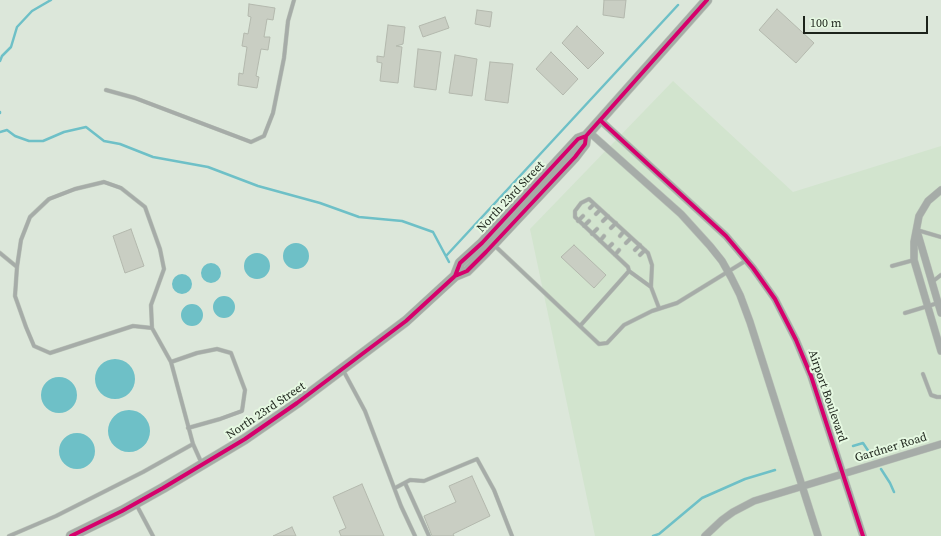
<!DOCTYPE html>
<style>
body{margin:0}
#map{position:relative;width:941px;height:536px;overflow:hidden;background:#dce7da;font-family:"Source Serif 4",serif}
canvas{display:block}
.scale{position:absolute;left:803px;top:16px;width:125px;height:18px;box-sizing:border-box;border:2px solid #1c231a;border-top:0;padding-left:5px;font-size:12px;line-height:14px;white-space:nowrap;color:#1c231a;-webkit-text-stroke:3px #e6f9e2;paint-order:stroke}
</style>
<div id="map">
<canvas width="941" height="536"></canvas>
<div class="scale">100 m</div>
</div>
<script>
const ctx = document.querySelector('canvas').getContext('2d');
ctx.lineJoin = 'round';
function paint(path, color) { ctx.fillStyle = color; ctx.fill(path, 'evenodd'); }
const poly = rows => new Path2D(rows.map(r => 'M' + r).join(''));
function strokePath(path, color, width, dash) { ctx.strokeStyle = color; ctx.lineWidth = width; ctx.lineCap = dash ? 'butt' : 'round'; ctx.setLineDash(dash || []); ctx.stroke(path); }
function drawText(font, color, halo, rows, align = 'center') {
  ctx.font = font + ' "Source Serif 4",serif'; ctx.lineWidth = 4; ctx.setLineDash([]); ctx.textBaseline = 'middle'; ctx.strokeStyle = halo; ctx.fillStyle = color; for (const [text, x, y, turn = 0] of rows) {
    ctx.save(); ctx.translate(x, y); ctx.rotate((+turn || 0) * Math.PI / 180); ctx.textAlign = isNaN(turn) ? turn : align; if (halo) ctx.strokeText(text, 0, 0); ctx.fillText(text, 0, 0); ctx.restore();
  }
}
const built = poly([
 [673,81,793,192,941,146,941,536,595,536,530,229]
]);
const water = poly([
 '283 256a13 13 0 1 1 26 0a13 13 0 1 1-26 0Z',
 '244 266a13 13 0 1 1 26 0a13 13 0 1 1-26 0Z',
 '201 273a10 10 0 1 1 20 0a10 10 0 1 1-20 0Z',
 '172 284a10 10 0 1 1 20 0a10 10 0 1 1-20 0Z',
 '213 307a11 11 0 1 1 22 0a11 11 0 1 1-22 0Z',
 '181 315a11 11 0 1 1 22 0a11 11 0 1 1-22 0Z',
 '95 379a20 20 0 1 1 40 0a20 20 0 1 1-40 0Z',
 '41 395a18 18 0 1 1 36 0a18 18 0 1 1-36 0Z',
 '108 431a21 21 0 1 1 42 0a21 21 0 1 1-42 0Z',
 '59 451a18 18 0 1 1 36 0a18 18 0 1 1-36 0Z'
]);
const stream = poly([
 [0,61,2,56,11,47,17,27,32,11,51,0],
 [0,112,0,113],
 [0,132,7,130,15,136,29,141,43,141,64,132,86,127,104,141,120,144,153,157,208,167,258,186,320,203,359,217,402,221,433,232,449,262],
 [446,256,678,5],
 [853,446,863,443,873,458],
 [881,469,890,483,894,492],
 [653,536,659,534,702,498,745,479,775,470]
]);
const building = poly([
 [604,0,626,0,624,18,603,15,604,0],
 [249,4,275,8,273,20,267,19,264,37,270,37,268,50,261,49,256,76,259,77,257,88,238,85,239,73,243,74,247,47,242,46,244,33,248,34,251,17,248,16,249,4],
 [777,9,814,43,796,63,759,30,777,9],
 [477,10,492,12,490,27,475,24,477,10],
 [445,17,449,28,423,37,419,26,445,17],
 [388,25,405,27,403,44,396,46,402,47,398,83,380,81,382,63,377,62,377,56,384,57,388,25],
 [577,26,604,53,588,69,562,43,577,26],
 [418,49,441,52,436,90,414,87,418,49],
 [551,52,578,79,563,95,536,69,551,52],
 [455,55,477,59,472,96,449,93,455,55],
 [490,62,513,64,508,103,485,100,490,62],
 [131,229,144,266,125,273,113,236,131,229],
 [574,245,606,275,594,288,561,257,574,245],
 [472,476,490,516,453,534,454,536,432,536,424,516,456,502,449,486,472,476],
 [362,484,384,536,341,536,339,531,346,528,333,497,362,484],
 [292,527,296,536,273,536,292,527]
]);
const lane = poly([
 [106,90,135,98,251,142,264,136,273,113,284,58,288,21,294,0],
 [590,208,594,204],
 [596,214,600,210],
 [578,221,583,216],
 [603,221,608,216],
 [584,226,589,221],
 [611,228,616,223],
 [917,230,941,237],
 [592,234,597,229],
 [620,236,624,231],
 [600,241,604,236],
 [626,243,631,238],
 [494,245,599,344,607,343,624,325,652,311,677,303,747,260],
 [608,248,612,244],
 [635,250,640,245],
 [0,253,17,267],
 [615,255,619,250],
 [640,255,645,250],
 [892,266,914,260],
 [629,271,628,267,575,217,575,211,581,203,589,199,648,253,652,265,651,287],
 [932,282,941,275],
 [905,313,938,303],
 [580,326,629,271,651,287,659,308],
 [152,328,133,326,50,353,34,346,26,327,15,296,17,267,21,240,30,217,49,199,75,189,104,182,121,188,145,207,160,249,164,269,151,305,152,328,171,362,193,444,202,464],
 [171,362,197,353,217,349,231,353,245,390,242,411,220,419,188,428],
 [343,370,365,411,401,506,415,536],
 [923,374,931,395,937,397,941,397],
 [405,483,429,536],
 [395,488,410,480,424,481,477,459,494,490,512,536],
 [136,504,153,536],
 [9,536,56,516,143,472,193,444]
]);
const street = poly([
 [600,120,726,236,753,268,775,299,796,340,811,376,863,536],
 [589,132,681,214,710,246,722,261,731,277,740,295,750,322,818,536],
 [941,190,928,201,919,216,914,242,914,260,941,351],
 [917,231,941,313],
 [705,536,722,520,733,512,754,501,941,444]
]);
const secondary = poly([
 [455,276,460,263,482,243,578,139,586,136,707,0],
 [71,536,122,511,163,488,245,439,297,403,406,321,455,276,467,271,486,252,575,157,585,144,586,136]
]);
const cycleway = poly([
 [600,120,726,236,753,268,775,299,796,340,811,376,863,536],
 [455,276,460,263,482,243,578,139,586,136,707,0],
 [71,536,122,511,163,488,245,439,297,403,406,321,455,276,467,271,486,252,575,157,585,144,586,136]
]);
const streetNames = [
 ["North 23rd Street",511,197,-47],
 ["Airport Boulevard",827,396,71],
 ["North 23rd Street",266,411,-34],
 ["Gardner Road",891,448,-17]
];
paint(built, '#d2e4ce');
paint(water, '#6ec0c7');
strokePath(stream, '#6ec0c7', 2.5);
paint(building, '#c9cec3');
strokePath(building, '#b3b8ad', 1);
strokePath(lane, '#bac3b8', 4.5);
strokePath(street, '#bac3b8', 8);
strokePath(secondary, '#bac3b8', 11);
strokePath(lane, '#a6aca8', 3.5);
strokePath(street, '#a6aca8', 7);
strokePath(secondary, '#a5aca6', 10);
strokePath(cycleway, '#d6006c', 4);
drawText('12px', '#1c231a', '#e6f9e2', streetNames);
</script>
